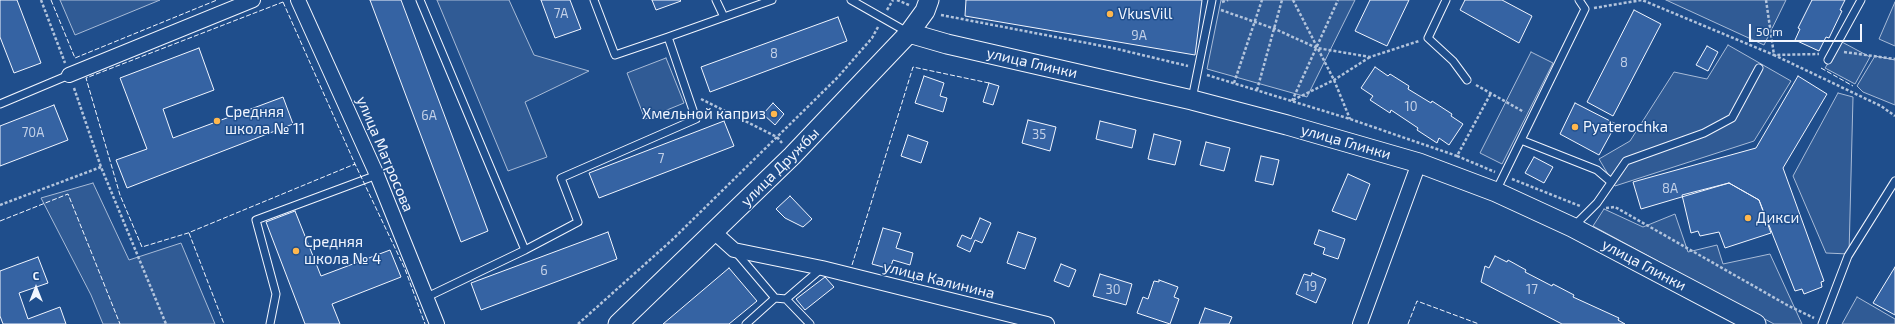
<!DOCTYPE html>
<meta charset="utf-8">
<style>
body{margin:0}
#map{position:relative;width:1895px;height:324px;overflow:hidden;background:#1f4e8c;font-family:"Exo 2",sans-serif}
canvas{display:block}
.north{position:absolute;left:16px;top:268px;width:40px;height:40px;-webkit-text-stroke:3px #1f4e8c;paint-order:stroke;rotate:0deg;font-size:11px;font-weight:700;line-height:16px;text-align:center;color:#f2f6ff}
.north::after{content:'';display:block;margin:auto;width:14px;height:18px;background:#f2f6ff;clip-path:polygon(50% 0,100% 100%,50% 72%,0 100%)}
.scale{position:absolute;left:1749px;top:24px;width:113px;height:18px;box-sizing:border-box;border:2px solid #f2f6ff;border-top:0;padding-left:5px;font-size:12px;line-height:14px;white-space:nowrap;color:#f2f6ff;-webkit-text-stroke:3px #1f4e8c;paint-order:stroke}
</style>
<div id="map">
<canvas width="1895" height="324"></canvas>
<div class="north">С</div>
<div class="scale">50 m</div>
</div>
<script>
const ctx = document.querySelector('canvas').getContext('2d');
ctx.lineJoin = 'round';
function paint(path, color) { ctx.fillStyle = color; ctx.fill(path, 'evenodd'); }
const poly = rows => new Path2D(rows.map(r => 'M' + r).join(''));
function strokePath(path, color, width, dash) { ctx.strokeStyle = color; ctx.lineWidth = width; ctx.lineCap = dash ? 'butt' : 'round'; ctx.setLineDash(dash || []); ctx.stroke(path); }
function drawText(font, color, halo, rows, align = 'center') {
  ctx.font = font + ' "Exo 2",sans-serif'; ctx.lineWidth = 3; ctx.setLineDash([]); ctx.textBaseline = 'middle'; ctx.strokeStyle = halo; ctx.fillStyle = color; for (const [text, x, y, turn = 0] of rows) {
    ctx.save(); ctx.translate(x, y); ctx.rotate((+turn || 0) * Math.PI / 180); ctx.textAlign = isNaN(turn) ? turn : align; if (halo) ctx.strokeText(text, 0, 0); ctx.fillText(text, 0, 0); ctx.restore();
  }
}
const built = poly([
 [60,0,160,0,75,35,60,0],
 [437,0,509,0,534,55,589,71,525,102,547,157,508,171,437,0],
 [1221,0,1355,0,1307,97,1207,69,1221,0],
 [1666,0,1786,0,1764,45,1666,0],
 [1895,2,1895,46,1879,39,1895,2],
 [1842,42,1870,57,1855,84,1825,68,1842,42],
 [1728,45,1791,81,1754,141,1615,186,1599,159,1630,141,1674,72,1707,79,1728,45],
 [1531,52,1553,63,1502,164,1480,153,1531,52],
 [1875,56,1895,60,1895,105,1863,92,1857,86,1875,56],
 [666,58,684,103,645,119,627,73,666,58],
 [1838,93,1853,97,1849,254,1826,253,1793,176,1838,93],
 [93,183,129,260,181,243,215,324,103,324,91,295,41,198,93,183],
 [1604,209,1643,227,1675,214,1688,252,1717,245,1723,264,1770,254,1802,324,1774,324,1593,226,1604,209],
 [1857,297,1895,319,1895,324,1842,324,1857,297]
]);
const building = poly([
 [0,0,17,0,41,63,14,73,0,37,0,0],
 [370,0,401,0,488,231,461,242,370,0],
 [541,0,570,0,581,29,555,38,541,0],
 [652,0,680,0,681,1,656,10,652,0],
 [966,0,1202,0,1195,55,965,16,966,0],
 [1370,0,1409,0,1387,46,1355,31,1370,0],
 [1465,0,1502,0,1532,16,1519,43,1460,10,1465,0],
 [1812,0,1845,0,1840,10,1842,11,1829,38,1826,37,1819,51,1795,40,1800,29,1798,28,1812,0],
 [1634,10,1661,24,1613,116,1587,102,1634,10],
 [838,17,847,41,710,92,701,67,838,17],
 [1707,46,1718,52,1708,71,1696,65,1707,46],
 [199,48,214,90,163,109,173,138,283,97,293,124,127,188,116,160,147,149,120,78,199,48],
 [1375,67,1388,76,1390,74,1409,86,1408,89,1431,103,1432,101,1452,114,1451,116,1463,124,1449,145,1439,138,1437,143,1417,130,1418,128,1391,110,1390,113,1370,100,1373,96,1361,88,1375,67],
 [924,76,944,83,940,96,947,98,943,112,915,103,924,76],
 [1798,76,1827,94,1783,168,1824,281,1821,282,1822,287,1804,294,1802,289,1795,291,1759,200,1729,183,1641,209,1633,182,1756,148,1798,76],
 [989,83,999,86,993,105,983,102,989,83],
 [773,103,784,114,775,125,763,114,773,103],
 [1575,103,1616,124,1599,155,1560,134,1575,103],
 [54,105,68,140,0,166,0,126,54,105],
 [1028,120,1056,127,1050,151,1022,143,1028,120],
 [724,121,734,146,599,198,589,173,724,121],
 [1100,121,1136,130,1132,148,1096,139,1100,121],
 [1154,134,1181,141,1175,165,1148,159,1154,134],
 [908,135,928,142,921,163,901,156,908,135],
 [1206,142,1230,148,1224,171,1200,165,1206,142],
 [1261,156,1279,160,1273,185,1255,181,1261,156],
 [1534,157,1553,167,1544,183,1525,173,1534,157],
 [1348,174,1370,184,1356,220,1332,211,1348,174],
 [1729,183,1759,200,1771,233,1725,248,1719,232,1700,236,1698,231,1691,233,1682,195,1729,183],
 [790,196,812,219,803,227,785,218,776,209,790,196],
 [295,211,321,276,390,250,401,277,332,304,340,324,305,324,266,222,295,211],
 [980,218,991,223,982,243,975,240,970,252,957,246,962,235,971,239,980,218],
 [883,228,901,233,896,248,913,253,910,265,893,260,890,269,872,264,883,228],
 [1319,230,1345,239,1338,259,1323,254,1325,248,1314,244,1319,230],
 [608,232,617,259,481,310,471,283,608,232],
 [1018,232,1036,238,1025,269,1007,263,1018,232],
 [1495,256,1507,262,1508,260,1526,270,1525,272,1552,286,1553,284,1574,295,1573,297,1619,318,1618,320,1625,324,1562,324,1481,282,1485,266,1489,268,1495,256],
 [38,257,48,283,19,293,28,319,60,307,66,324,3,324,0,316,0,271,38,257],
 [1061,264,1076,270,1069,287,1054,281,1061,264],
 [1895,267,1895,315,1873,303,1895,267],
 [729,268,757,301,729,324,663,324,729,268],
 [1312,273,1326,279,1316,303,1296,294,1304,274,1311,276,1312,273],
 [1100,274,1132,284,1126,305,1093,296,1100,274],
 [825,277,834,287,805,310,796,299,825,277],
 [1159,280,1178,287,1174,297,1179,299,1170,324,1137,313,1143,297,1148,299,1154,281,1159,282,1159,280],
 [1205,308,1232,317,1229,324,1199,324,1205,308]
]);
const path = poly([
 [41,0,65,63],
 [897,0,909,5],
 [1293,0,1334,80,1350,119],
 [1766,0,1774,55,1881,106,1895,116],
 [1222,2,1228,0],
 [1594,8,1642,0,1774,55,1819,54],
 [887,10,893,0],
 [1221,10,1275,29,1317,48,1370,57,1419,41],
 [941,15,1113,48,1188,66],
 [1844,52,1895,59],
 [1207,75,1350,119,1457,156,1491,93],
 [1234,83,1262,0],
 [1476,85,1524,112],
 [74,88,101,167,166,324],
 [1257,90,1282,0],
 [701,99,777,137,782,143],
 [1293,100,1334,80,1370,57],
 [1292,101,1338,0],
 [1457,156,1495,172],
 [1512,179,1580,206],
 [0,205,101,167],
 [1606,208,1615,207,1787,305,1814,318],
 [578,324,672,240,838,77,872,38,878,27]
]);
const lane = poly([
 [420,0,525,250,427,297],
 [594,0,615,55,668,37],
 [716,0,724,17],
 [851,0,909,33],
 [1446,0,1428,38,1453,61,1467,80],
 [1828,60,1861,0],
 [1192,99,1212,0],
 [0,104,69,75],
 [1521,140,1597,170,1611,182],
 [1496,191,1585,9,1579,0],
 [1573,227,1597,203,1626,161,1704,133,1732,118,1759,68],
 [525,250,578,222,561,178,696,119,668,37,772,0],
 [735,251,775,298,786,299,810,324],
 [786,299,822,268],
 [270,324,276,294,256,220,377,175],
 [746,324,775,298],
 [1822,324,1848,256,1895,181]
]);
const street = poly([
 [298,0,377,175,437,324],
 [69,75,253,0],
 [714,232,734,250,822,268,1047,324],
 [1360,324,1419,163]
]);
const secondary = poly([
 [909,33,947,44,1192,100,1287,125,1419,163,1496,192,1572,227,1756,324],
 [618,324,792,156,909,33,925,11,929,0]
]);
const fence = poly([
 [51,0,75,58,217,0],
 [283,2,355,164,188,233,142,247,120,195,86,78,283,2],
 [1821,68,1853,86],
 [353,165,355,164,405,269,425,324],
 [0,221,68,194,120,324],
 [189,233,224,324],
 [852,265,913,67,989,83],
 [1408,324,1417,301,1479,324]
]);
const markers = [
 [1110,14,4,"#ffb74d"],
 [774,114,4,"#ffb74d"],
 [217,121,4,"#ffb74d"],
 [1575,127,4,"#ffb74d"],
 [1748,218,4,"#ffb74d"],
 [296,251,4,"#ffb74d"]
];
const numberNames = [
 ["7А",561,14],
 ["9А",1139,36],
 ["8",774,54],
 ["8",1624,63],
 ["10",1411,107],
 ["6А",429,116],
 ["70А",33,133],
 ["35",1039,135],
 ["7",661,159],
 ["8А",1670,189],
 ["6",544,271],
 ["19",1311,287],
 ["30",1113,290],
 ["17",1532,290]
];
const poiNames = [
 ["VkusVill",1118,14],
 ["Средняя",225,112],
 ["школа № 11",225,129],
 ["Хмельной каприз",766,114,"right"],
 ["Pyaterochka",1583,127],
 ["Дикси",1756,218],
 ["Средняя",304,242],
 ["школа № 4",304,259]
];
const streetNames = [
 ["улица Глинки",1032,63,13],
 ["улица Глинки",1346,142,16],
 ["улица Матросова",385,154,67],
 ["улица Дружбы",780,167,-45],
 ["улица Глинки",1644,265,28],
 ["улица Калинина",939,280,14]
];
paint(built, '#305b95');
strokePath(built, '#a8bbd7', 1);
paint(building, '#3563a3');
strokePath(building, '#f2f6ff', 1);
strokePath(lane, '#f2f6ff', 9);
strokePath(street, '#f2f6ff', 16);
strokePath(secondary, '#f2f6ff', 21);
strokePath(path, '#b3c4dc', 2.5, [3, 2]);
strokePath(lane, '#1f4e8c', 7);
strokePath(street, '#1f4e8c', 14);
strokePath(secondary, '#1f4e8c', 19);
strokePath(fence, '#f2f6ff', 1, [5, 2]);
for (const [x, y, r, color] of markers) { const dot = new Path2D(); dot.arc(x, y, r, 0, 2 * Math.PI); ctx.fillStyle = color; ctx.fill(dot); strokePath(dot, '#1f4e8c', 1.5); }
drawText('13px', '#c3d1e8', null, numberNames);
drawText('15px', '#f2f6ff', '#1f4e8c', poiNames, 'left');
drawText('15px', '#f2f6ff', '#1f4e8c', streetNames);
</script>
